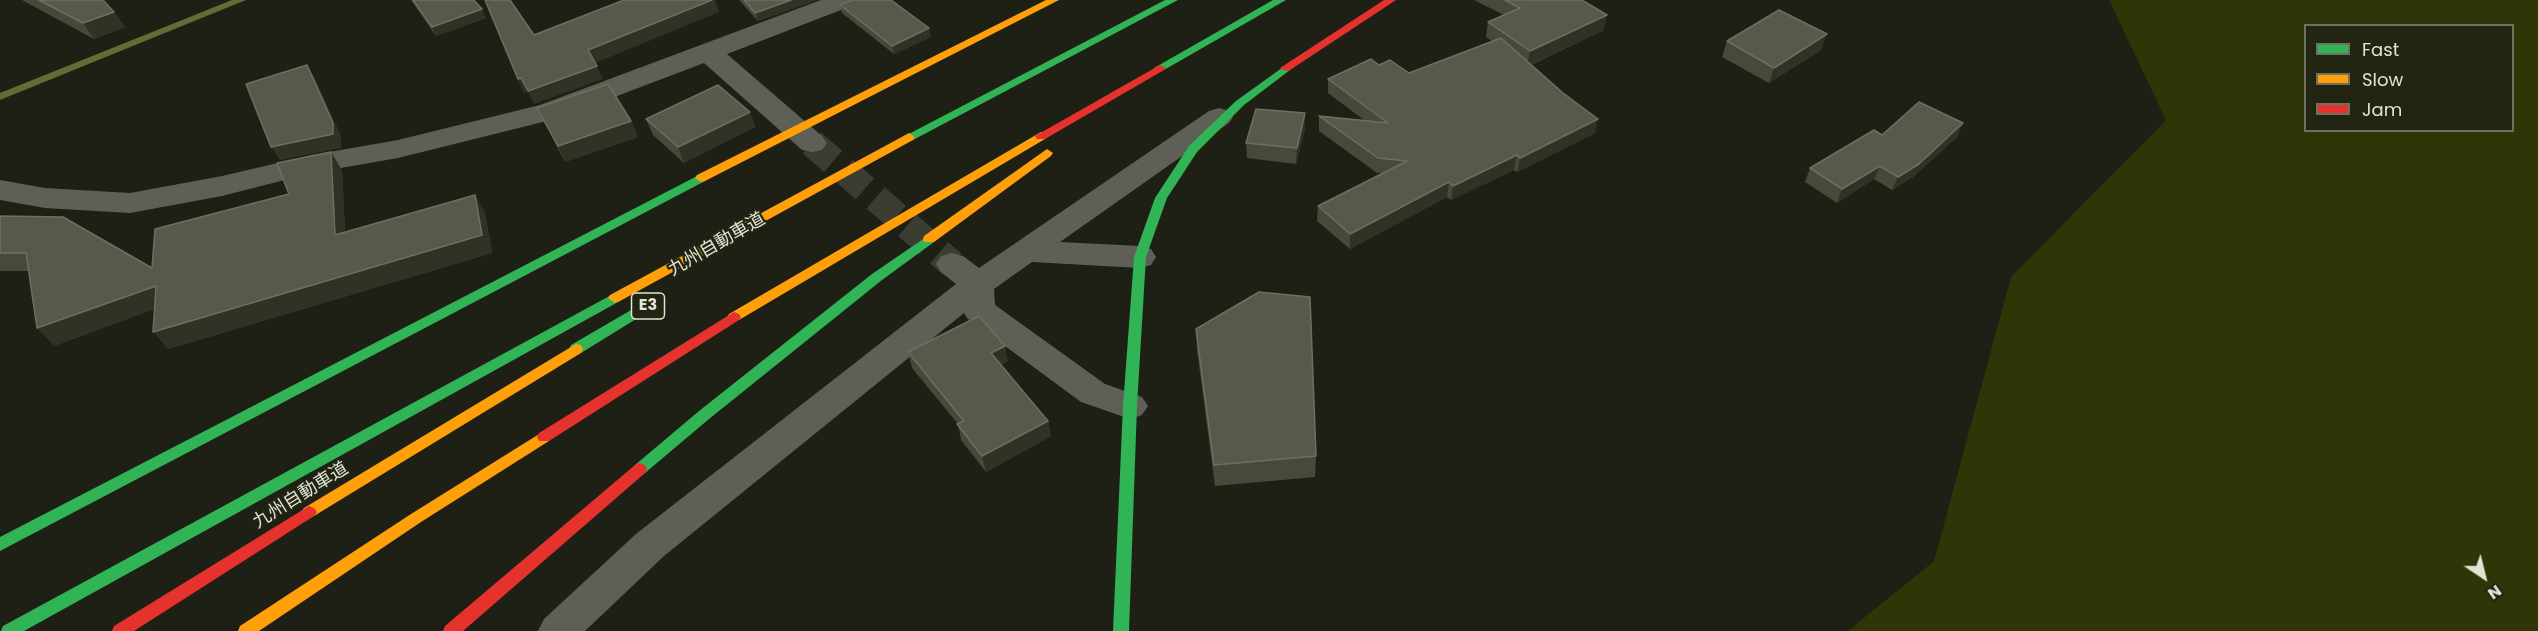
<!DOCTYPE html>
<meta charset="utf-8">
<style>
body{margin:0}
#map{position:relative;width:2538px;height:631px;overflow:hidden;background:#1e2016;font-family:Poppins,sans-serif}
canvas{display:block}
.legend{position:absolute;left:2304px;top:24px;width:210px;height:108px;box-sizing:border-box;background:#222511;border:2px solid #6e7160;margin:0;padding:8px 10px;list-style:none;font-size:18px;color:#e0e3d6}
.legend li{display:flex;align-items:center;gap:12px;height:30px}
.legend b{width:30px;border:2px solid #6e7160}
.north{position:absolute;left:2454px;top:547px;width:60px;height:60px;-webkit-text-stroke:4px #222511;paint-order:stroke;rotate:145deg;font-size:16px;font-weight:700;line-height:24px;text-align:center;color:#e0e3d6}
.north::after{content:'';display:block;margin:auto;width:21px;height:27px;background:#e0e3d6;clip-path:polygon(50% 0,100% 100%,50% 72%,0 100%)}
</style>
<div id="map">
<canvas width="2538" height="631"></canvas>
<ul class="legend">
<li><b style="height:8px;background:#30b455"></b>Fast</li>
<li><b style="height:8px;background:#ff9f0a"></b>Slow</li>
<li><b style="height:8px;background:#e5322d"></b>Jam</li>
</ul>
<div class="north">N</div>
</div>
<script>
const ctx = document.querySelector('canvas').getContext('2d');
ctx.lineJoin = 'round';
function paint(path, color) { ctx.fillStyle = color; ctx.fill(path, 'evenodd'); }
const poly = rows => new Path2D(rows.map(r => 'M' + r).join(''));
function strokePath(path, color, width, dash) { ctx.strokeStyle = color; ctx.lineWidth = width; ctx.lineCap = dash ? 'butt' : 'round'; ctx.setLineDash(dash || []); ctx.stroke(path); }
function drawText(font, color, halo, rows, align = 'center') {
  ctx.font = font + ' Poppins,"Noto Sans JP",sans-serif'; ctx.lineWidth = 4.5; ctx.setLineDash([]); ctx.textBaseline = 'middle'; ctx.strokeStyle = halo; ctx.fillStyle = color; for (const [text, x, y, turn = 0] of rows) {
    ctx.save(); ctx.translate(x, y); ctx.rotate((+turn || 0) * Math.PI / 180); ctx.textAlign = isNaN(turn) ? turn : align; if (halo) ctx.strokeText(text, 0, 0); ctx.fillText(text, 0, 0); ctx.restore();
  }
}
const green = poly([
 [2109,0,2538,0,2538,631,1848,631,1934,561,2011,277,2166,120],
 [2306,26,2512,26,2512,130,2306,130]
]);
const stream = poly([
 [232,0,246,0,0,100,0,93,232,0]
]);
const streetTunnel = poly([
 [812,143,952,264]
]);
const street = poly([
 [821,0,858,0,854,5,727,54,822,136,827,143,822,150,812,152,802,150,704,63,559,118,398,158,312,173,222,196,130,213,45,208,0,200,0,180,45,188,130,193,222,176,312,155,398,140,540,105,821,0],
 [1219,108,1229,111,1233,117,1229,123,1060,242,1140,246,1151,249,1156,257,1151,265,1140,268,1032,262,994,289,995,305,1105,384,1142,397,1148,406,1142,415,1130,419,1081,402,967,318,964,313,664,556,585,631,538,631,544,619,636,534,956,284,941,272,936,264,941,256,952,253,963,256,979,268,1209,111,1219,108]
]);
const fast = poly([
 [1165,0,1178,0,913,140,909,141,903,137,1165,0],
 [1273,0,1286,0,1164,70,1160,71,1154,68,1273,0],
 [1286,65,1292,68,1290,70,1244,105,1197,152,1167,198,1146,257,1137,406,1129,631,1113,631,1123,406,1134,257,1155,198,1189,146,1236,101,1286,65],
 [701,174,705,175,707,178,705,181,0,551,0,537,701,174],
 [929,235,934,236,935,239,934,242,882,280,709,419,645,473,640,475,635,473,633,469,635,465,699,411,872,274,929,235],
 [615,293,622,298,620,301,24,631,1,631,3,626,615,293],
 [657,295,664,300,662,303,581,353,571,353,569,349,571,345,657,295]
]);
const slow = poly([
 [1046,0,1059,0,705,181,701,182,695,178,697,175,1046,0],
 [1041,132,1045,133,1047,136,1045,139,739,320,729,320,727,317,729,314,1041,132],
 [909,133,915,137,913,140,620,301,615,303,608,298,610,295,909,133],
 [1047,149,1053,153,1051,156,934,242,924,242,923,239,924,236,1047,149],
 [576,344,581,345,583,349,581,353,314,516,309,518,304,516,301,512,304,508,576,344],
 [544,431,549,433,551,437,549,441,421,522,259,631,238,631,240,626,411,514,544,431]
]);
const jam = poly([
 [1384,0,1396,0,1290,70,1286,71,1280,68,1384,0],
 [1160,65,1166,68,1164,70,1045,139,1037,139,1035,136,1160,65],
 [734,312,739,314,741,317,739,320,549,441,539,441,537,437,539,433,734,312],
 [640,463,645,465,647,469,645,473,463,631,443,631,445,626,635,465,640,463],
 [309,506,314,508,317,512,314,516,134,631,112,631,114,626,309,506]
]);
const wall = poly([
 [22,0,103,0,114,12,125,27,94,39],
 [411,0,474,0,486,18,436,36],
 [739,0,817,0,758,21],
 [1474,0,1582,0,1604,30,1531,65,1595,133,1517,172,1514,170,1451,200,1447,197,1350,249,1317,221,1318,206,1383,173,1377,173,1319,131,1319,116,1364,120,1328,93,1328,79,1379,65,1409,73,1492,41,1486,37,1488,22,1504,15],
 [840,5,931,37,894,54,842,13],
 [1727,41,1821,50,1769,83,1722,57],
 [537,108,631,121,638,137,565,162],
 [750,112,755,127,684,163,653,135,646,119],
 [1305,113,1305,129,1296,164,1247,158,1246,143],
 [1963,123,1957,137,1913,177,1892,190,1874,179,1837,203,1805,182,1810,168,1882,135],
 [342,170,345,232,475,195,485,213,492,253,168,349,154,309,54,346,29,271,0,271,0,216,152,268,289,194],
 [1196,329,1316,456,1315,477,1215,486,1197,350],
 [908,352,1008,361,1001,365,1048,421,1051,436,986,472,961,440,958,424,912,368]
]);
const shadedWall = poly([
 [712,0,715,0,719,12,593,64,588,50],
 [791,0,817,0,758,21,755,13],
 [482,9,486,18,436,36,432,27],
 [114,12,125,27,94,39,83,23],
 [1607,15,1604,30,1527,66,1530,51],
 [929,28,931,37,894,54,892,46],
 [1827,34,1821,50,1769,83,1774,68],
 [307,65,315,78,341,136,341,148,280,160,271,147],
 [597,66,603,79,534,104,528,91],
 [521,78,527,92,524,93,518,79],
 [750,112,755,127,684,163,678,147],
 [1305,113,1305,129,1296,164,1297,148],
 [1598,119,1595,133,1517,172,1520,158],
 [631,121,638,137,565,162,558,146],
 [1963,123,1957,137,1913,177,1892,190,1898,177],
 [331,152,342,170,346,253,335,235],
 [1517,155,1514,170,1451,200,1453,186],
 [1880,166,1874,179,1837,203,1842,189],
 [1449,182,1447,197,1350,249,1350,234],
 [475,195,485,213,492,253,168,349,153,332],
 [156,286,170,303,54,346,37,328],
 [1005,346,1008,361,994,369,991,353],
 [1048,421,1051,436,986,472,982,456]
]);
const building = poly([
 [39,0,103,0,114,12,83,23,39,0],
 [413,0,474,0,482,9,432,27,413,0],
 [485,0,510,0,534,35,624,0,712,0,588,50,597,66,528,91,521,78,518,79,485,0],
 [744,0,791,0,755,13,744,0],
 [853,0,891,0,929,28,892,46,840,5,853,0],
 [1505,0,1582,0,1607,15,1530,51,1488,22,1520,8,1505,0],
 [1779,10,1827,34,1774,68,1727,41,1779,10],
 [1501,38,1563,93,1598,119,1520,158,1517,155,1453,186,1449,182,1350,234,1318,206,1407,161,1378,158,1319,116,1388,123,1328,79,1371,59,1379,65,1390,60,1409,73,1501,38],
 [307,65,333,123,333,134,271,147,246,84,307,65],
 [608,84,631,121,558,146,537,108,608,84],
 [718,85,750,112,678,147,646,119,718,85],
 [1919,102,1963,123,1919,164,1898,177,1880,166,1842,189,1810,168,1874,130,1882,135,1919,102],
 [1256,109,1305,113,1297,148,1246,143,1256,109],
 [331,152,335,235,475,195,482,235,153,332,156,286,37,328,26,253,0,253,0,216,63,217,152,268,155,229,289,194,277,163,331,152],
 [1259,292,1310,297,1316,456,1214,465,1196,329,1259,292],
 [979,316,1005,346,991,353,1048,421,982,456,957,424,964,421,908,352,979,316]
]);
const shields = [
 [648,306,33]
];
const shieldNames = [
 ["E3",648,306]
];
const streetNames = [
 ["九州自動車道",717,245,-30],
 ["九州自動車道",301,496,-32]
];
paint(green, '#2f3506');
paint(stream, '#636c34');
strokePath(streetTunnel, '#3b3d33', 28, [28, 14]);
paint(street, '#5e6057');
paint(fast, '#30b455');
paint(slow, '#ff9f0a');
paint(jam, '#e5322d');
paint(wall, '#474a39');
paint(shadedWall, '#2f3224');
paint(building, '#575a4a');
strokePath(building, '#6c7060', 1.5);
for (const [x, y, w] of shields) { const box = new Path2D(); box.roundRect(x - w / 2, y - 13, w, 26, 4.5); ctx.fillStyle = '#222511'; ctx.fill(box); strokePath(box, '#e0e3d6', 1.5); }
drawText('bold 16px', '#e0e3d6', null, shieldNames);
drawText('18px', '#e0e3d6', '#222511', streetNames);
</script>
